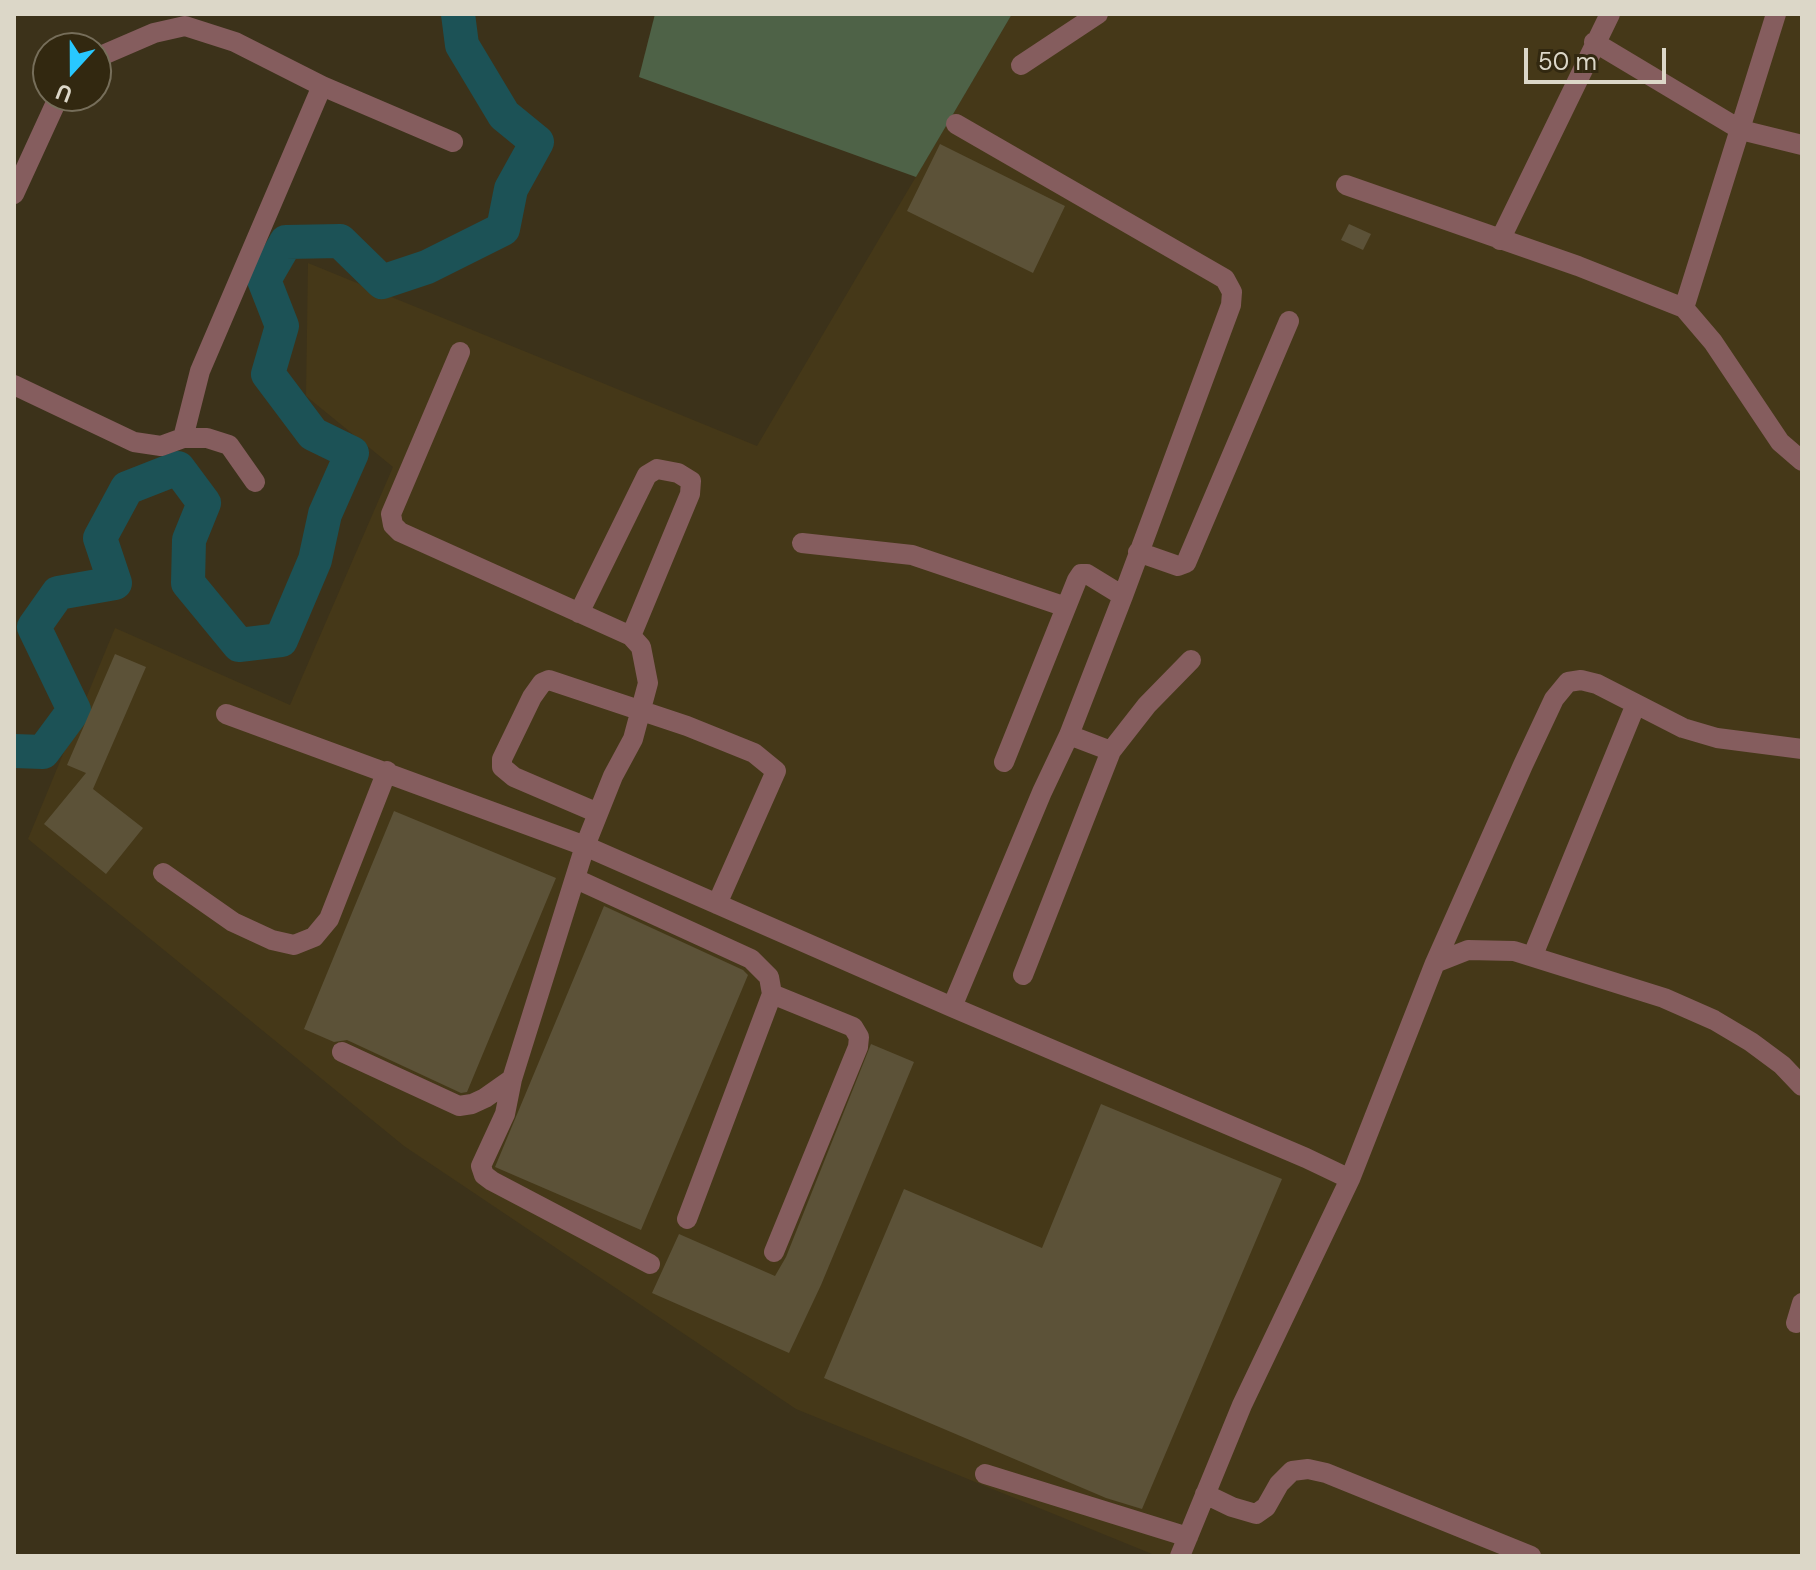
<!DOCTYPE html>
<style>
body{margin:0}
#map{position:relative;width:1816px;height:1570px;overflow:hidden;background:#3c321a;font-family:"DM Sans",sans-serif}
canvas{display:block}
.frame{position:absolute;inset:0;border:16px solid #dcd7c8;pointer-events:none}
.north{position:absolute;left:32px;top:32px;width:80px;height:80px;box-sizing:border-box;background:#322810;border:2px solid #766e5a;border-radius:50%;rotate:201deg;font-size:22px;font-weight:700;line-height:32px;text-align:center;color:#dcd7c8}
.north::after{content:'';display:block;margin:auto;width:28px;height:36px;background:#28c8ff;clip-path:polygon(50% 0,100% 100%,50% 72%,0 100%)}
.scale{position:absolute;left:1524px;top:48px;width:142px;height:36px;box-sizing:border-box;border:4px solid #dcd7c8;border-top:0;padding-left:10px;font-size:24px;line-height:28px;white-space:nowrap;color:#dcd7c8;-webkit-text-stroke:6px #322810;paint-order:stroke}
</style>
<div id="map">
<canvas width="1816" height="1570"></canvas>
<div class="frame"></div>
<div class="north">U</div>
<div class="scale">50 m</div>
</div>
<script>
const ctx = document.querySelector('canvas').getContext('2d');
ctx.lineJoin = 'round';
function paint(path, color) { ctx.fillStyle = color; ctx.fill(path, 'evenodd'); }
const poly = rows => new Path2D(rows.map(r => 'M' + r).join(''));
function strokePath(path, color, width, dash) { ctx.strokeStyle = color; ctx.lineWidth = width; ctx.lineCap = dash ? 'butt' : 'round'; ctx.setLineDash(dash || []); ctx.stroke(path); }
const built = poly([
 [1012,14,1802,14,1802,1556,1157,1556,796,1409,404,1146,28,839,115,628,290,705,393,467,306,396,308,263,757,446]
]);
const green = poly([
 [655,14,1012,14,916,177,639,77]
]);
const river = poly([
 [14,751,43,752,74,710,34,627,58,593,115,583,100,538,127,488,178,468,204,503,189,540,188,583,239,645,281,640,315,560,325,514,352,453,313,434,268,374,282,326,264,280,286,242,340,241,382,282,427,267,503,229,511,189,537,142,504,115,462,45,458,14]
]);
const building = poly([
 [940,144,1065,206,1033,273,907,211],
 [1349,224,1371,234,1363,250,1341,240],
 [115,654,146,667,93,789,143,828,106,874,44,824,86,773,67,765],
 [394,811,556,878,467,1092,461,1093,347,1040,334,1042,304,1029],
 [604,906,743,970,748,975,641,1230,495,1167],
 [871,1044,914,1062,821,1285,789,1353,652,1293,679,1234,775,1276,786,1257],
 [1101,1104,1282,1179,1142,1509,1106,1498,824,1378,904,1189,1042,1248]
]);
const minor = poly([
 [1594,42,1741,130,1802,145],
 [96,58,154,33,185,26,235,42,322,86],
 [1021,65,1098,14],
 [1346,185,1578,266,1684,308,1713,342,1780,442,1802,461],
 [14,194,59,96],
 [1500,240,1610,14],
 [1684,308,1776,14],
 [460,352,391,514,393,525,400,532,631,636,641,647,648,683,633,739,613,776,585,846,512,1079,505,1114,481,1166,484,1175,492,1181,650,1264],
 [14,385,134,442,161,446,183,438,207,438,229,445,255,482],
 [183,438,200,371,322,86,453,142],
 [802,543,912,555,1066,607],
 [1138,552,1178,566,1186,563,1289,321],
 [579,613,647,475,657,469,678,473,691,481,690,494,631,636],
 [226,714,585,846,952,1007,1306,1158,1350,1179],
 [1069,735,1111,751],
 [1004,762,1077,580,1081,574,1087,574,1123,596],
 [598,813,514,777,502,767,502,759,532,697,542,683,549,680,687,726,754,753,776,771,717,904],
 [163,873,233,922,272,940,294,945,314,937,329,919,387,771],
 [576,879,751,959,769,977,772,994,687,1219],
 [1533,955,1636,704],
 [1435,963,1468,950,1514,951,1664,998,1714,1020,1751,1042,1782,1065,1802,1086],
 [1023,975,1111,751,1147,705,1191,660],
 [772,994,853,1027,859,1037,858,1047,774,1252],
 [952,1007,1042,792,1069,735,1123,596,1231,305,1232,292,1225,279,956,124],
 [342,1052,459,1106,472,1104,485,1098,512,1079],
 [1796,1323,1802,1303],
 [985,1474,1188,1537],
 [1205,1494,1232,1507,1256,1514,1266,1507,1279,1484,1292,1471,1308,1469,1326,1473,1531,1556],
 [1180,1556,1242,1405,1350,1179,1435,963,1523,765,1554,699,1568,682,1581,680,1597,684,1683,728,1717,738,1802,749]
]);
paint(built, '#453818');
paint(green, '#4e6247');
strokePath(river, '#1c5256', 34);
paint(building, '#5c5238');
strokePath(minor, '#855d5e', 20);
</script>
